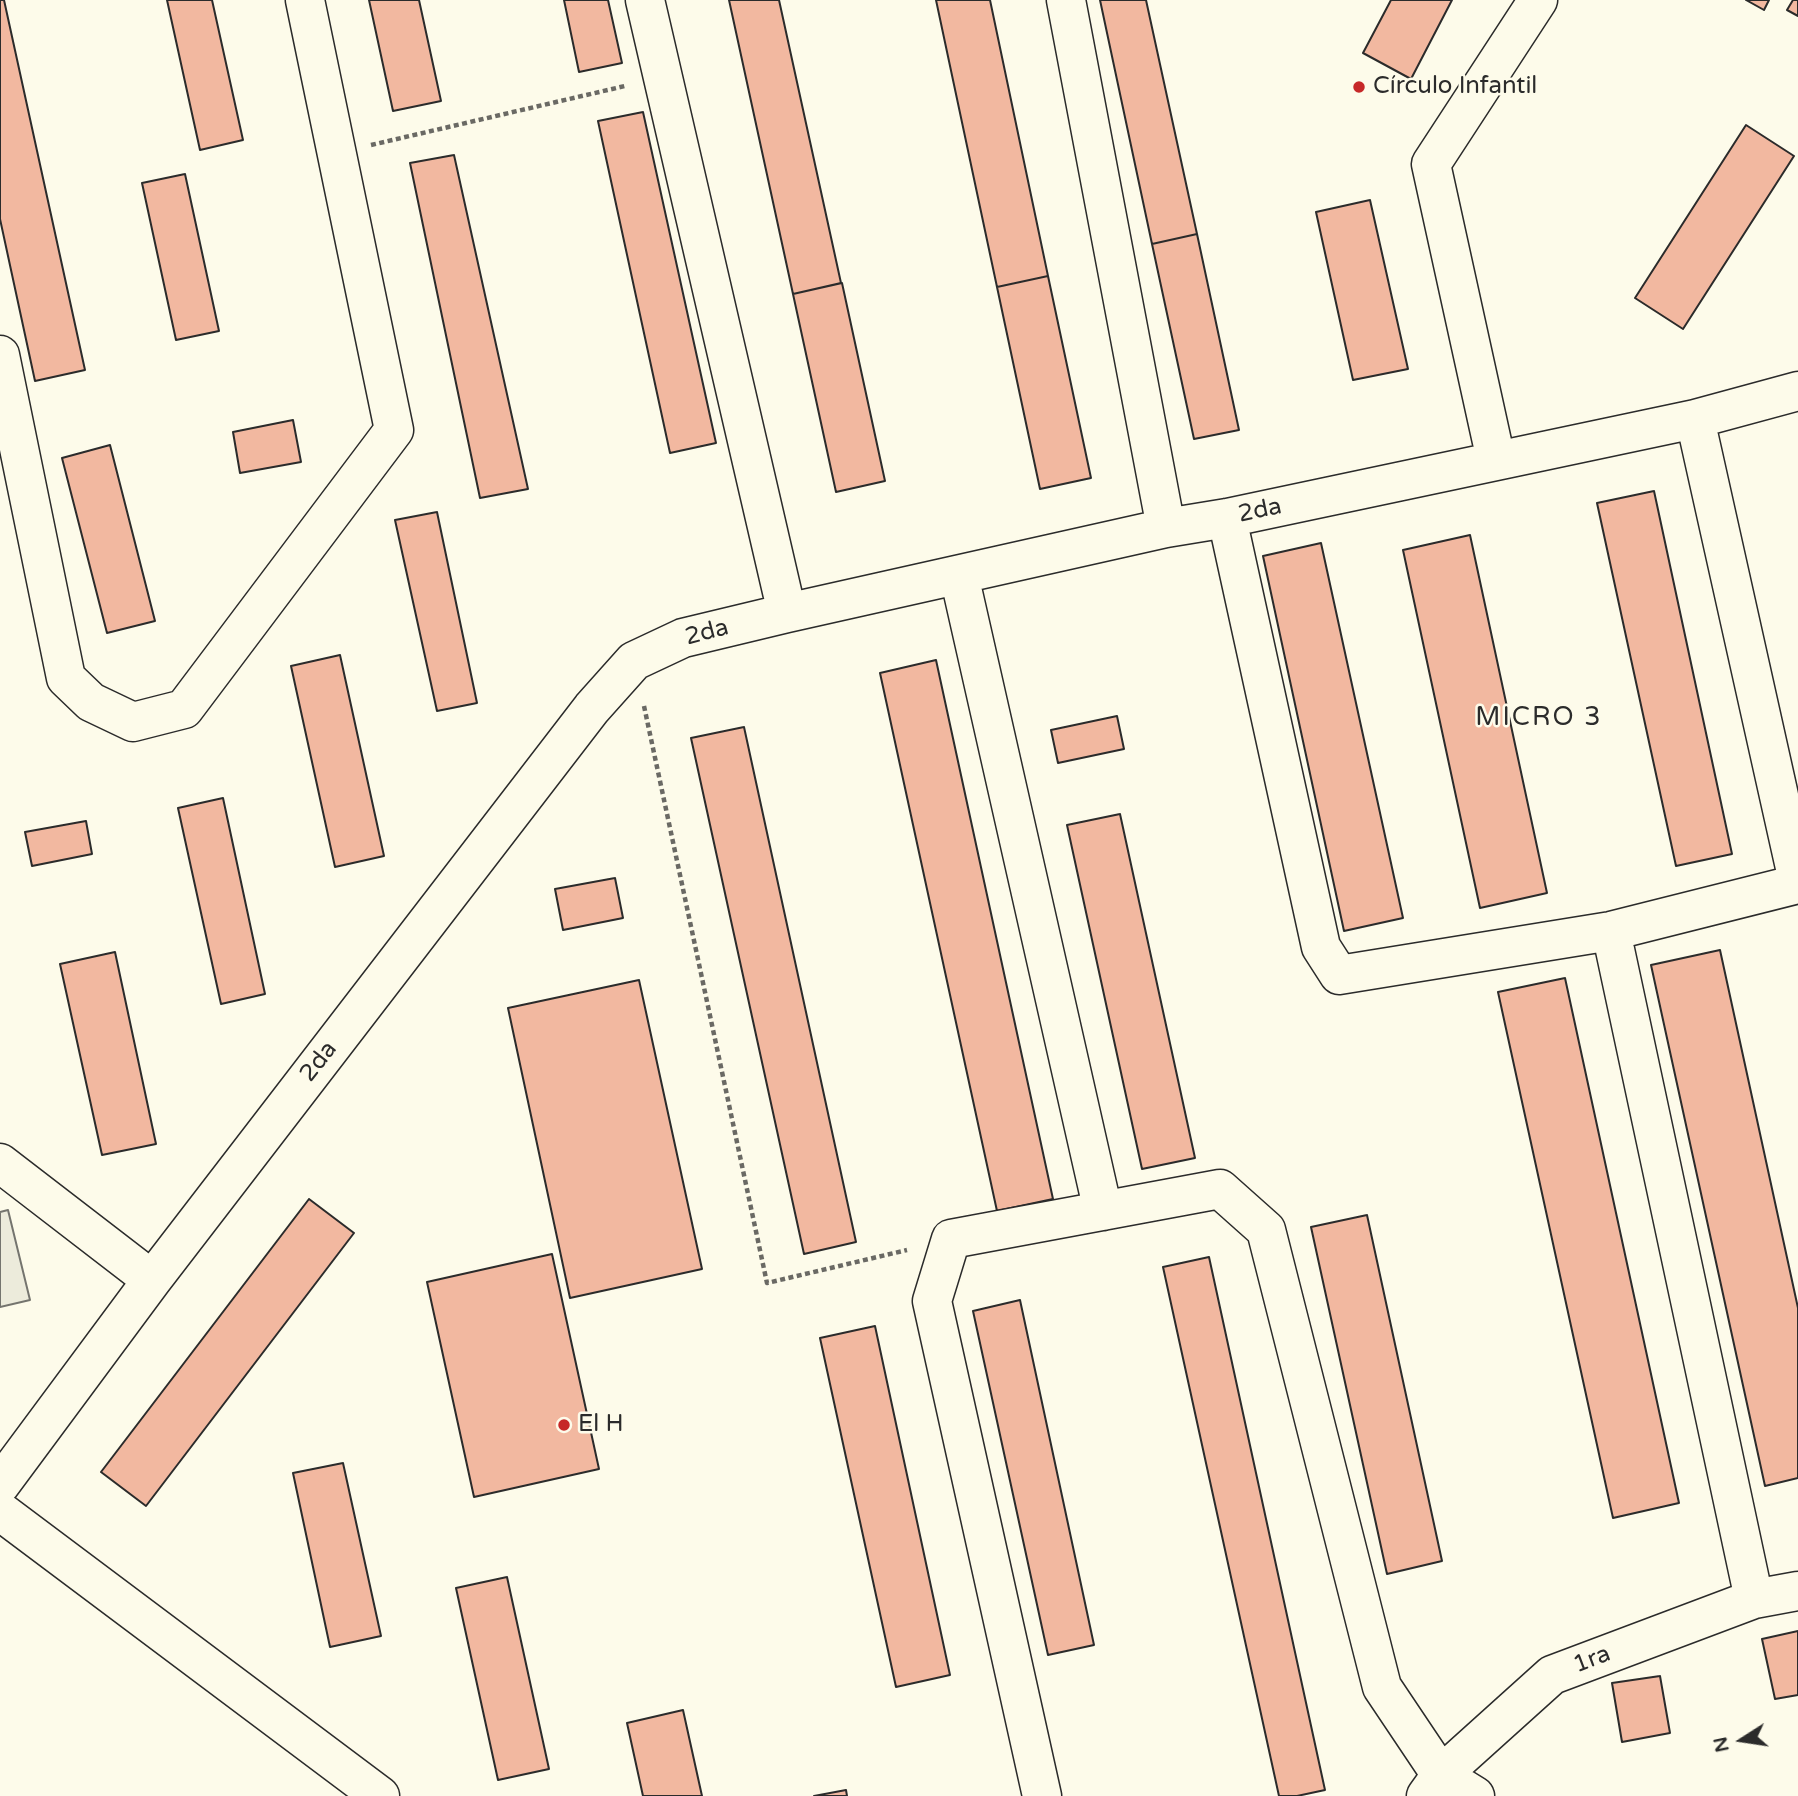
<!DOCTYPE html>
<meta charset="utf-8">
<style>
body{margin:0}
#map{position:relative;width:1798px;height:1796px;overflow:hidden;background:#fdfbea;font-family:"Varela Round",sans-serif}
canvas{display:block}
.north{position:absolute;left:1707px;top:1705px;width:70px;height:70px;-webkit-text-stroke:5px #fdfbea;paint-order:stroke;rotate:258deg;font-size:19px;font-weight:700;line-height:28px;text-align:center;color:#2b2b2b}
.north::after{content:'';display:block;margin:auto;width:24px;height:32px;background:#2b2b2b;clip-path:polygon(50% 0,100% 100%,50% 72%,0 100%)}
</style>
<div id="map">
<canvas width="1798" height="1796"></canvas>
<div class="north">N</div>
</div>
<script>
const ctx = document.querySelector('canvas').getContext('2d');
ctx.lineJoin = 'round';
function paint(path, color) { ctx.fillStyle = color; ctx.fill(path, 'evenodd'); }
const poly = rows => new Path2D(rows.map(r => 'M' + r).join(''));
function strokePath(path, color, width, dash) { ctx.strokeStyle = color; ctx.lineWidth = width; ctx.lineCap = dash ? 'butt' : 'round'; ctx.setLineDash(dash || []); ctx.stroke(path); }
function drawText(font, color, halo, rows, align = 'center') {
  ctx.font = font + ' "Varela Round",sans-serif'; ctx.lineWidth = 5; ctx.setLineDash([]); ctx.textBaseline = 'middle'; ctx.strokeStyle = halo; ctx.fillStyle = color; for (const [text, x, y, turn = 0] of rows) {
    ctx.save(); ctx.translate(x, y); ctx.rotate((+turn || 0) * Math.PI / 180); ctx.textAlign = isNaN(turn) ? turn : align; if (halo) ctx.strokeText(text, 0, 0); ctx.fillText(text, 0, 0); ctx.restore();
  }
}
const green = poly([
 [8,1210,30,1300,0,1307,0,1212,8,1210]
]);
const building = poly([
 [0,0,4,0,85,370,35,381,0,219,0,0],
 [167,0,212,0,243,140,200,150,167,0],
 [369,0,419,0,441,101,393,111,369,0],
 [564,0,608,0,622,63,579,72,564,0],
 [729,0,779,0,841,283,793,294,729,0],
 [936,0,990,0,1048,276,997,287,936,0],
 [1100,0,1146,0,1197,234,1152,244,1100,0],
 [1391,0,1452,0,1411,79,1363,53,1391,0],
 [1746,0,1769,0,1764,10,1746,0],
 [1793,0,1798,0,1798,16,1787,10,1793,0],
 [643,112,716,443,670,453,598,121,643,112],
 [1746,125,1794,156,1683,329,1635,298,1746,125],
 [454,155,528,489,480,498,410,163,454,155],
 [185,174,219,331,176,340,142,183,185,174],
 [1370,200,1408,369,1353,380,1316,212,1370,200],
 [1197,234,1239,430,1194,439,1152,244,1197,234],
 [1048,276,1091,478,1040,489,997,287,1048,276],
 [842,283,885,481,836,492,793,294,842,283],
 [293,420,301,462,240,473,233,432,293,420],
 [110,445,155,621,107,633,62,458,110,445],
 [1654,491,1732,854,1676,866,1597,503,1654,491],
 [437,512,477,703,437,711,395,520,437,512],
 [1470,535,1547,893,1480,908,1403,550,1470,535],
 [1321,543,1403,918,1344,931,1263,556,1321,543],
 [340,655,384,856,335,867,291,666,340,655],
 [936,660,1053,1199,997,1211,880,673,936,660],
 [1117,716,1124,749,1058,763,1051,730,1117,716],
 [744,727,856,1242,804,1254,691,738,744,727],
 [223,798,265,994,221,1004,178,808,223,798],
 [1120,814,1195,1158,1142,1169,1067,825,1120,814],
 [86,821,92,854,32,866,25,832,86,821],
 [615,878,623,918,563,930,555,889,615,878],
 [1720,950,1798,1308,1798,1478,1765,1486,1651,965,1720,950],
 [115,952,156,1144,102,1155,60,964,115,952],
 [1565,978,1679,1503,1613,1518,1498,992,1565,978],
 [639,980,702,1269,570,1298,508,1008,639,980],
 [309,1199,354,1233,146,1506,101,1472,309,1199],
 [1367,1215,1442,1561,1387,1574,1311,1227,1367,1215],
 [552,1254,599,1469,474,1497,427,1282,552,1254],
 [1209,1257,1325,1790,1297,1796,1279,1796,1163,1267,1209,1257],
 [1020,1300,1094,1645,1048,1655,973,1311,1020,1300],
 [875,1326,950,1675,896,1687,820,1338,875,1326],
 [343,1463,381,1636,330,1647,293,1473,343,1463],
 [507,1577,549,1769,498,1780,456,1588,507,1577],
 [1798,1631,1798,1695,1775,1699,1762,1639,1798,1631],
 [1660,1676,1670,1733,1622,1742,1612,1683,1660,1676],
 [683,1710,702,1796,643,1796,627,1723,683,1710],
 [846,1790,847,1796,814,1796,846,1790]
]);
const path = poly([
 [371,145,625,86],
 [644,706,767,1283,907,1250]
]);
const minor = poly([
 [645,0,787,613],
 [1066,0,1166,528],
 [0,355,66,678,91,702,133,722,184,709,394,430,305,0],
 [1695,419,1798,881],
 [1496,460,1431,164,1538,0],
 [1227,518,1321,947,1339,975,1611,931,1798,884],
 [959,575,1103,1211],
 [1611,931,1754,1599],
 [0,1163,152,1280],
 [0,1485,152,1280,592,708,634,661,683,638,787,613,1166,528,1227,518,1695,419,1798,391],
 [1042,1796,932,1301,951,1239,1220,1189,1266,1230,1382,1687,1441,1775,1475,1796],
 [1426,1796,1441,1775,1552,1675,1754,1599,1798,1591]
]);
const major = poly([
 [0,1511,380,1796]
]);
const markers = [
 [1359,87,7,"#c62828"],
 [564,1425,7,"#c62828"]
];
const poiNames = [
 ["Círculo Infantil",1373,87],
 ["El H",578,1425]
];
const streetNames = [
 ["2da",1260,511,-12],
 ["2da",707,633,-15],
 ["2da",319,1062,-52],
 ["1ra",1592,1660,-21]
];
const neighbourhoodNames = [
 ["MICRO 3",1539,718]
];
paint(green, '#ecebdb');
strokePath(green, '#74746e', 2);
paint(building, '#f2b8a0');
strokePath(building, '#2b2b2b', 2);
strokePath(minor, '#2b2b2b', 41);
strokePath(major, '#2b2b2b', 41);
strokePath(path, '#6a6964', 4.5, [5, 3.5]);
strokePath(minor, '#fdfbea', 38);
strokePath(major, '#fdfbea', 38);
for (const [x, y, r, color] of markers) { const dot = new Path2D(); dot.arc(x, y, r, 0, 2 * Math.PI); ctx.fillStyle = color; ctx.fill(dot); strokePath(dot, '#fdfbea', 2.5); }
drawText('24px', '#2b2b2b', '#fdfbea', poiNames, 'left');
drawText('24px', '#2b2b2b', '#fdfbea', streetNames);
ctx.letterSpacing = '2px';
drawText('26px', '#2b2b2b', '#fdfbea', neighbourhoodNames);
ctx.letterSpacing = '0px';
</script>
